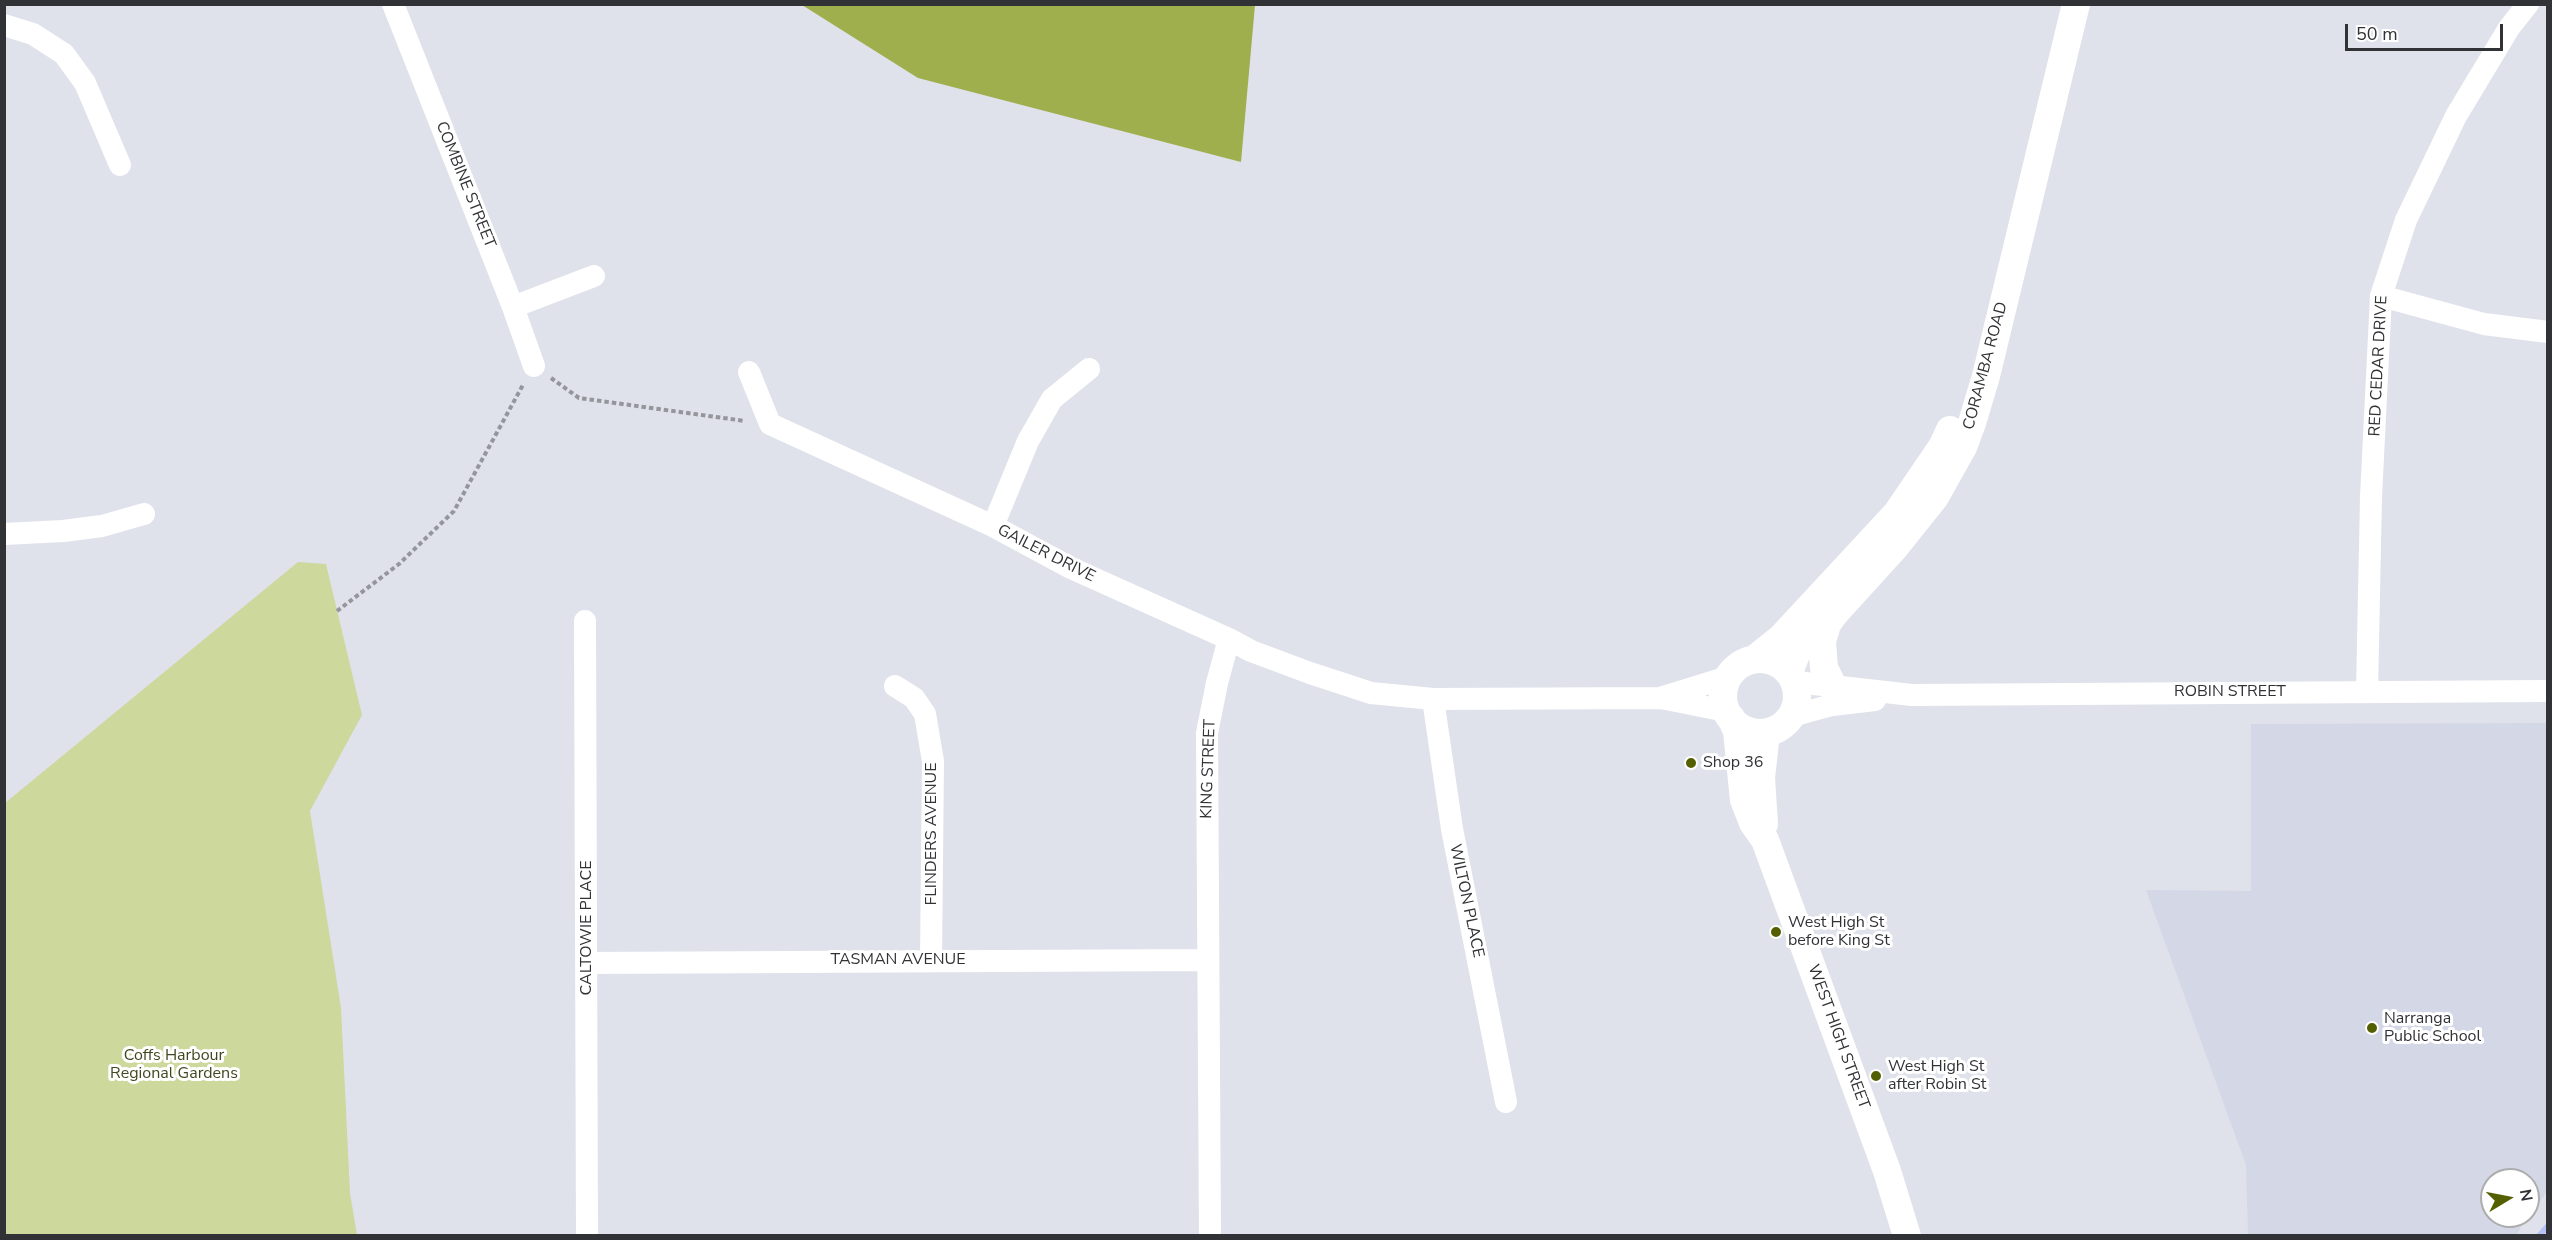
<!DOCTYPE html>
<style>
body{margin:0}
#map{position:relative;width:2552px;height:1240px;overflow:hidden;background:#e0e2eb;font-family:"Nunito Sans",sans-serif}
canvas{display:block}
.frame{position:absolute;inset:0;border:6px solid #313235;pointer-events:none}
.north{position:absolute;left:2480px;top:1168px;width:60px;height:60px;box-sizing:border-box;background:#fff;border:2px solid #adadae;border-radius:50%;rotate:80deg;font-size:16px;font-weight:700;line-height:24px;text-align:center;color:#313235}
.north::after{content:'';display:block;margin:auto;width:21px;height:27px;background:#546000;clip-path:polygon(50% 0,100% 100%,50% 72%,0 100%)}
.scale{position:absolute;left:2345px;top:24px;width:158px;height:27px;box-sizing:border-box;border:3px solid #313235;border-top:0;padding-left:8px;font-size:18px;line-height:21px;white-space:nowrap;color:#313235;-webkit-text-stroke:4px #fff;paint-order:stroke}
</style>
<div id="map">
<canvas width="2552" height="1240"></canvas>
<div class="frame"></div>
<div class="north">N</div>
<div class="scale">50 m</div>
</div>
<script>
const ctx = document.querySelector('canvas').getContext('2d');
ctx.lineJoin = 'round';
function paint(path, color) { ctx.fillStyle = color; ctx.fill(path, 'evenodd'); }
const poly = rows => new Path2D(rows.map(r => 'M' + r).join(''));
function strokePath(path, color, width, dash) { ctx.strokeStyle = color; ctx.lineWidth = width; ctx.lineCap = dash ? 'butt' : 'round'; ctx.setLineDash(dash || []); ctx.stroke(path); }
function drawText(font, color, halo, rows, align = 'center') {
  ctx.font = font + ' "Nunito Sans",sans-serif'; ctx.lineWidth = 6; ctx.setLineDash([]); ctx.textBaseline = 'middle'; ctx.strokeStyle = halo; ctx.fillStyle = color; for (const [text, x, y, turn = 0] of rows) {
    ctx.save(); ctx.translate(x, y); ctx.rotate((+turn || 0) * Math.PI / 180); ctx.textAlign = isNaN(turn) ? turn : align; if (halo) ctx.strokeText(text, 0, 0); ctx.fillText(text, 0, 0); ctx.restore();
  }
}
const built = poly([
 [2547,723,2547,1192,2521,1226,2517,1235,2248,1235,2246,1165,2146,890,2251,891,2251,724],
 [2492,1180,2528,1180,2528,1216,2492,1216]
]);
const green = poly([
 [298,562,326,564,362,715,310,811,341,1008,350,1193,357,1235,5,1235,5,803]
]);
const forest = poly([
 [802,5,1255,5,1241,162,918,78]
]);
const stream = poly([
 [2539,1236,2548,1226]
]);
const path = poly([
 [551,378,579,398,745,421],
 [337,611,399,564,454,511,524,383]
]);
const minor = poly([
 [393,4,513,307,534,366],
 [4,25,33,34,64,54,85,83,120,165],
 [2381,296,2484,324,2548,332],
 [513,307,594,276],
 [749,372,770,424,993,526,1071,568,1229,639,1251,651,1310,673,1371,693,1433,699,1661,698,1726,711],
 [993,526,1028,441,1052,399,1089,369],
 [4,534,63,531,102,526,144,514],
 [585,621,587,1236],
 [1796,682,1912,695,2548,691],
 [895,686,914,698,925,714,933,761,931,960],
 [2367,692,2371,497,2381,296,2406,220,2456,116,2509,28,2528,4],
 [1663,697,1728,677],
 [1433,699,1452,829,1506,1102],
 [1792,716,1832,705,1875,700],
 [587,963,1208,960],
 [1210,1236,1207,733,1217,683,1229,639]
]);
const major = poly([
 [1756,658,1781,638,1897,513,1942,447,1950,430],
 '1723 696a37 37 0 1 1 74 0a37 37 0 1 1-74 0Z',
 [1789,672,1802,639,1809,631,1835,613,1895,547,1935,497,1963,447,1972,423,1986,376,2076,4],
 [1833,686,1824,668,1822,642,1827,624,1835,613],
 [1731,718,1737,731,1744,800,1753,823,1765,840,1887,1171,1907,1236],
 [1764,824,1761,778,1766,733]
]);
const markers = [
 [1691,763,6,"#546000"],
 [1776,932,6,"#546000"],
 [2372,1028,6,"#546000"],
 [1876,1076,6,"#546000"]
];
const streetNames = [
 ["COMBINE STREET",465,185,68],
 ["CORAMBA ROAD",1986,366,-75],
 ["RED CEDAR DRIVE",2379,366,-87],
 ["GAILER DRIVE",1046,554,27],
 ["ROBIN STREET",2230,692],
 ["KING STREET",1209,769,-88],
 ["FLINDERS AVENUE",932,834,-90],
 ["WILTON PLACE",1466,901,78],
 ["CALTOWIE PLACE",587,928,-90],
 ["TASMAN AVENUE",898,960],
 ["WEST HIGH STREET",1838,1037,70]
];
const poiNames = [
 ["Shop 36",1703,763],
 ["West High St",1788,923],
 ["before King St",1788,941],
 ["Narranga",2384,1019],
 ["Public School",2384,1037],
 ["West High St",1888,1067],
 ["after Robin St",1888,1085]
];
const parkNames = [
 ["Coffs Harbour",174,1056],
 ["Regional Gardens",174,1074]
];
paint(built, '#d3d7e6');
paint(green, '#ccd89c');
paint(forest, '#9faf4e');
strokePath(stream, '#b5c2f6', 6);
strokePath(path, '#94969c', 4, [4.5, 3]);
strokePath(minor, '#fff', 22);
strokePath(major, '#fff', 28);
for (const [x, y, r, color] of markers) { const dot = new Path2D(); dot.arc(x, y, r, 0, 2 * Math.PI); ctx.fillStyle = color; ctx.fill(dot); strokePath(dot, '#fff', 2); }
drawText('16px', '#313235', '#fff', streetNames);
drawText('16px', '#313235', '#fff', poiNames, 'left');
drawText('16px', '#3f471e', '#fff', parkNames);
</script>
